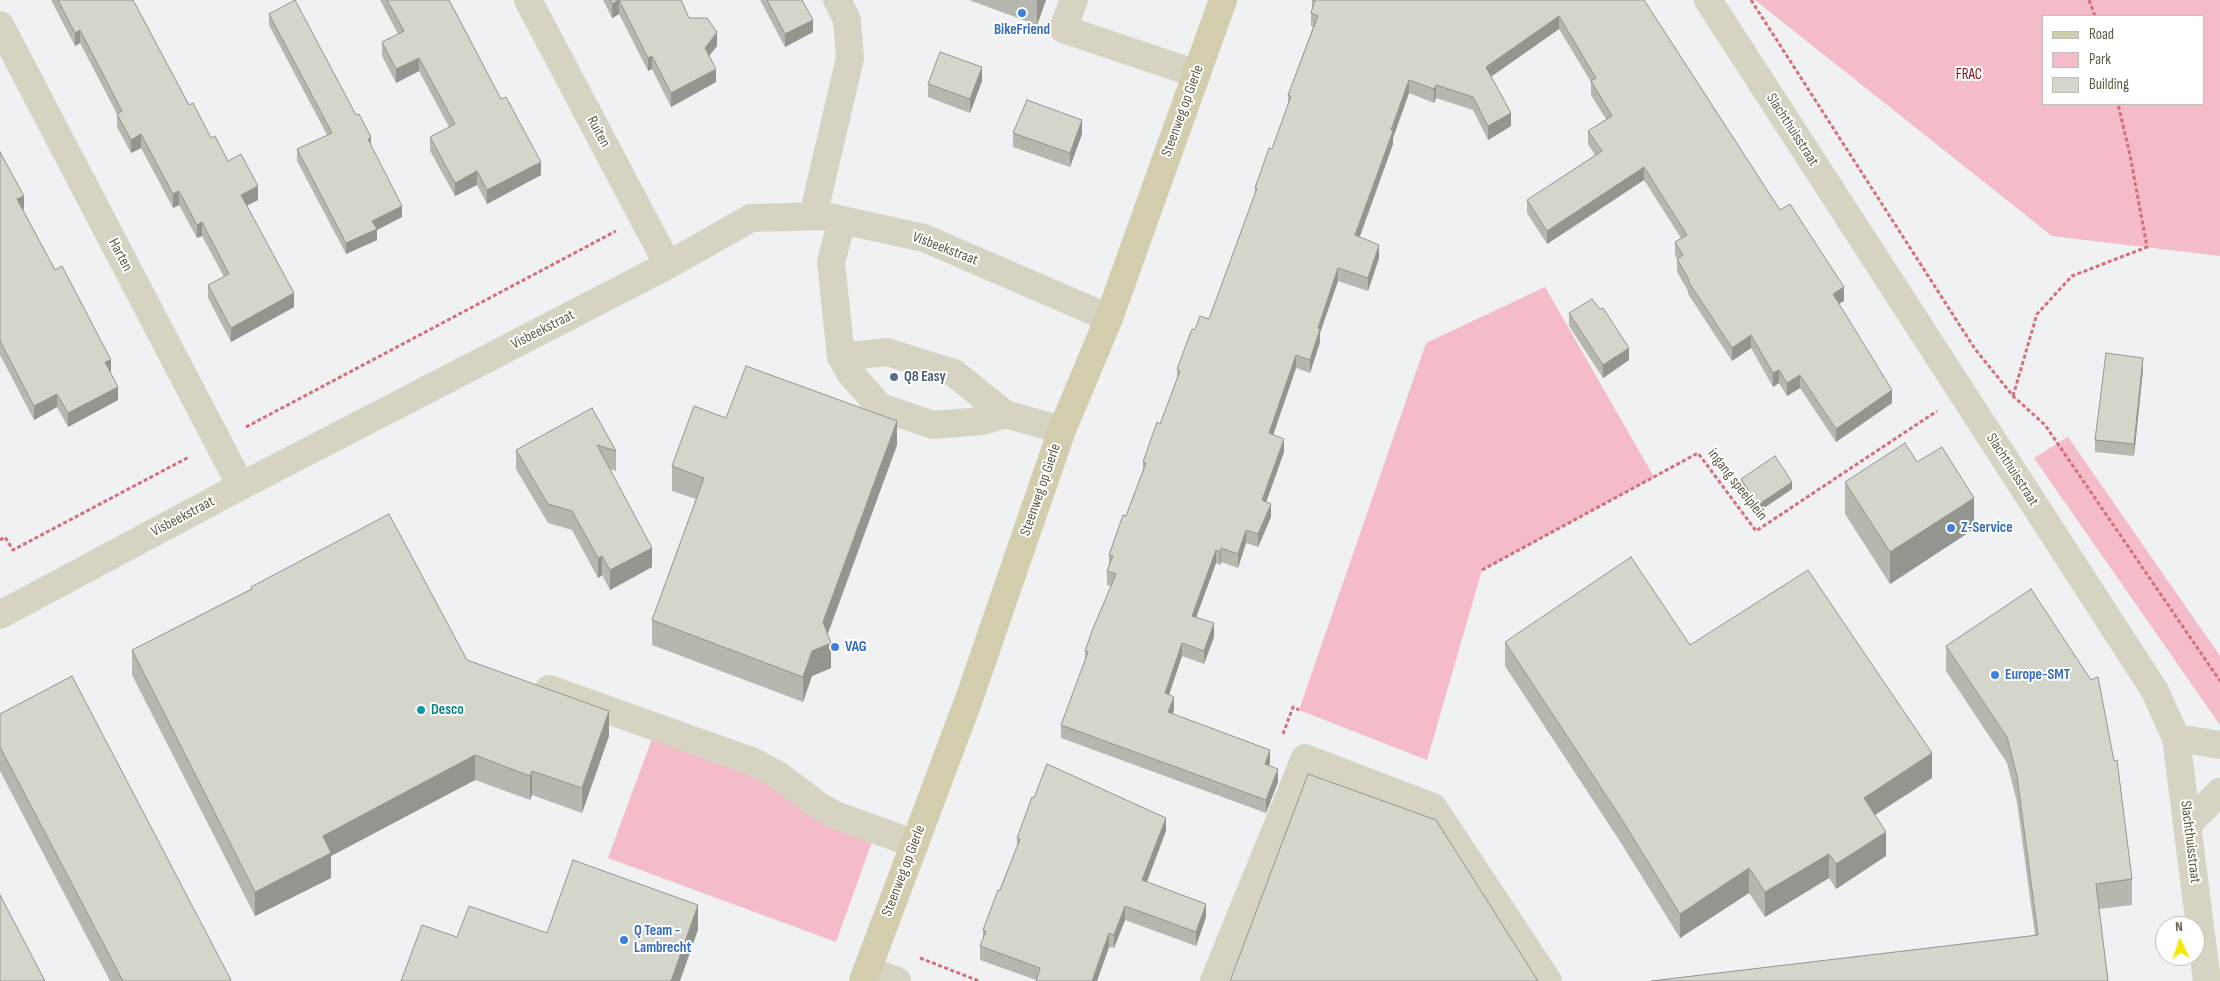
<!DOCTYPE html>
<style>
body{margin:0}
#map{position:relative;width:2220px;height:981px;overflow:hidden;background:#f0f1f3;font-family:"Sofia Sans Condensed",sans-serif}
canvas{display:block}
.legend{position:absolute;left:2042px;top:15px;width:162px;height:90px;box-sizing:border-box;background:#fff;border:1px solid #bfbeb5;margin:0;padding:6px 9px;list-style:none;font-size:15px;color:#5f5c46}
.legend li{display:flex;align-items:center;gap:10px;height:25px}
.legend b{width:25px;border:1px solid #bfbeb5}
.north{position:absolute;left:2155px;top:916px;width:50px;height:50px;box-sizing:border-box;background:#fff;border:1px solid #bfbeb5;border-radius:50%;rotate:356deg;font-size:14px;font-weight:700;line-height:20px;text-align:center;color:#5f5c46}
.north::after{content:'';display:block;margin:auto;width:18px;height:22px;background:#f5e907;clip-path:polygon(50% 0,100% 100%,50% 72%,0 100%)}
</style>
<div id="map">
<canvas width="2220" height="981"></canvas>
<ul class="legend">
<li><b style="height:6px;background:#d1cdad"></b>Road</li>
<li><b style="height:14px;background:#f4bbc8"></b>Park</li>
<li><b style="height:14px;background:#d4d5cb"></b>Building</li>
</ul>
<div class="north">N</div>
</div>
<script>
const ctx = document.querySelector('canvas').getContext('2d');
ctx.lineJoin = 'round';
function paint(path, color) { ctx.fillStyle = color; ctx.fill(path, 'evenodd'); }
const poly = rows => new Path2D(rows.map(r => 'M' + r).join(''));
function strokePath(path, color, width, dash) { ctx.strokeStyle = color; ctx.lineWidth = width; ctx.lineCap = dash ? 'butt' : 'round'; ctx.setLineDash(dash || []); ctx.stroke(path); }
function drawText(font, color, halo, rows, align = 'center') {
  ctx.font = font + ' "Sofia Sans Condensed",sans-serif'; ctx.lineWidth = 4; ctx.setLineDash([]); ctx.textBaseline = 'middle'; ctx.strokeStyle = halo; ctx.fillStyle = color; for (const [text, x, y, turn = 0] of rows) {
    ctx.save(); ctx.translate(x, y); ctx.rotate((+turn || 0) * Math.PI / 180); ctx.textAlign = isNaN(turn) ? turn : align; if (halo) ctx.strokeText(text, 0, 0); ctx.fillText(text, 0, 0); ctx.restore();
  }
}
const green = poly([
 [1755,0,2220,0,2220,256,2052,236],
 [2204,16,2204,104,2044,104,2044,16],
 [1545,287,1654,477,1482,570,1427,760,1299,710,1426,343],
 [2068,437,2220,656,2220,725,2034,458],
 [653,736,762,777,873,839,836,942,608,858]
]);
const path = poly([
 [1751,0,1975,349,2013,396,2045,425,2220,681],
 [2089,0,2095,16],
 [2013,396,2037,314,2072,276,2147,247,2130,155,2118,104],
 [246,427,616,231],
 [0,540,5,537,13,550,189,457],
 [1482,570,1698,453,1756,531,1937,411],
 [1283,734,1293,707,1299,710],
 [920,958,979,981]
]);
const minor = poly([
 [528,0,668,265],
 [1074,0,1063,29,1197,74],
 [1708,0,2155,691,2176,738,2207,981],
 [0,25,241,486],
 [813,216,850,58,847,20,837,0],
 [842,220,831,262,841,357,887,352,954,373,1005,414,1062,430],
 [841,357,851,374,880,407,933,425,982,421,1005,414],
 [0,615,241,486,668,265,751,218,824,216,924,238,1109,318],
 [549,689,754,762,778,775,819,806,835,815,915,844],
 [2176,738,2220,745],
 [2188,824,2220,792],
 [867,970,897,981],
 [1214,981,1305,758,1433,807,1548,981]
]);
const major = poly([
 [863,981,969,699,1062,430,1109,318,1223,0]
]);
const wall = poly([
 [51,0,133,0,189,105,211,138,258,200,247,206,294,307,231,342,208,298,208,285,224,277,202,236,197,238,179,205,173,208,141,148,131,153,117,127,117,114,80,43,75,46],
 [380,0,449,0,541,175,487,204,477,185,455,196,430,151,430,137,449,127,419,71,396,83,382,56,382,42,398,34],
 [603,0,681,0,689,18,717,46,709,56,716,82,671,107,652,69,648,71,619,14,612,18],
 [760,0,802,0,813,32,785,47],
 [969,0,1046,0,1037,25],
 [1312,0,1644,0,1780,210,1844,301,1839,304,1892,403,1836,442,1800,388,1787,396,1779,383,1773,387,1751,348,1732,361,1688,294,1688,291,1677,272,1677,258,1675,256,1675,242,1681,238,1644,180,1547,244,1527,213,1527,200,1595,155,1588,144,1588,131,1606,119,1591,95,1591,82,1559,29,1491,77,1511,126,1488,140,1473,110,1436,98,1434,103,1409,93,1393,138,1393,144,1360,237,1379,258,1368,291,1338,281,1320,333,1320,342,1310,373,1296,368,1273,435,1284,452,1266,502,1271,517,1258,547,1246,543,1238,568,1221,562,1220,565,1216,563,1196,617,1214,637,1204,664,1182,656,1169,695,1174,710,1172,714,1270,763,1269,766,1278,782,1266,813,1061,738,1061,725,1085,661,1085,651,1111,586,1107,585,1107,571,1109,565,1109,555,1126,516,1143,470,1143,462,1160,424,1177,379,1177,369,1195,330,1209,319,1255,194,1255,188,1272,149,1288,104,1288,95,1313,27,1311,26,1311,13,1312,8],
 [269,14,371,145,402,217,377,230,377,240,346,254,297,161,297,149,327,135,269,25],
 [982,81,970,113,928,97,928,84],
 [1013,133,1082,134,1070,167,1013,147],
 [0,152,24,209,23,210,111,373,118,400,68,427,57,407,34,420,0,355],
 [1569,313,1629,360,1603,378,1569,326],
 [2143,370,2134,456,2095,452,2095,440],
 [592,408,616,451,616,471,610,469,652,567,610,590,602,575,598,578,572,530,548,523,516,469,516,450],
 [726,418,897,445,828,634,831,668,812,676,803,702,652,645,652,620,696,499,672,491,672,466],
 [1917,462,1974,529,1890,584,1845,514,1845,482],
 [1741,479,1792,489,1758,512,1741,486],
 [251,587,467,660,609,736,582,813,532,795,530,800,475,780,331,856,331,878,255,916,132,675,132,650,251,589],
 [1505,642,1690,645,1932,778,1875,815,1886,856,1836,889,1829,878,1765,917,1749,893,1680,938,1621,843,1505,666],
 [1946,646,2132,879,2132,905,2099,909,2108,981,2035,935,2017,802,2007,763,1946,671],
 [0,714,231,981,110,981,0,771],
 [1166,831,1147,882,1206,917,1196,946,1125,920,1114,948,1109,947,1097,981,1036,981,1036,980,980,960,980,946,983,939,983,930,1017,847,1017,838]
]);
const shadedWall = poly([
 [619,0,619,14,612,18,612,4],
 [1037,0,1046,0,1037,25],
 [1559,16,1559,29,1486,80,1486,67],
 [813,20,813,32,785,47,785,34],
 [80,30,80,43,75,46,75,33],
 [717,32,717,46,705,61,705,48],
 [652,56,652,69,648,71,648,58],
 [419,58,419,71,396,83,396,69],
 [982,67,982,81,970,113,970,99],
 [716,69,716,82,671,107,671,93],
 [1409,80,1409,93,1393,138,1393,144,1355,249,1355,235],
 [1436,85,1436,98,1434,103,1434,89],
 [1511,113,1511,126,1488,140,1488,126],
 [1082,120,1082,134,1070,167,1070,153],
 [141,134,141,148,131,153,131,140],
 [371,137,371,148,368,139],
 [541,162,541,175,487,204,487,190],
 [1644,167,1644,180,1547,244,1547,231],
 [477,171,477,185,455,196,455,183],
 [258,186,258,200,241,208,241,195],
 [179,191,179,205,173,208,173,194],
 [24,196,24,209,17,213,17,199],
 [402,206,402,217,377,230,377,240,346,254,346,243,372,221],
 [202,222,202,236,197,238,197,225],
 [1379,245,1379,258,1368,291,1368,278],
 [1338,268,1338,281,1320,333,1320,342,1310,373,1310,360,1318,328],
 [1844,287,1844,301,1833,307,1833,294],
 [294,293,294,307,231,342,231,328],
 [1751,335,1751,348,1732,361,1732,348],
 [1629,348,1629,360,1603,378,1603,365],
 [1296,355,1296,368,1269,447,1269,433],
 [2143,358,2143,370,2134,456,2134,444],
 [111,360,111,373,105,362],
 [1779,370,1779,383,1773,387,1773,373],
 [1800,375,1800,388,1787,396,1787,383],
 [118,387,118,400,68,427,68,413],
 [1892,390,1892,403,1836,442,1836,429],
 [57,394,57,407,34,420,34,406],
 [897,421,897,445,823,646,823,622],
 [1284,439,1284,452,1262,514,1262,500],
 [1792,482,1792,489,1758,512,1758,505],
 [1974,498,1974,529,1890,584,1890,552],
 [1271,504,1271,517,1258,547,1258,534],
 [1246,530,1246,543,1238,568,1238,554],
 [652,548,652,567,610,590,610,570],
 [1221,548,1221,562,1220,565,1220,552],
 [1216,550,1216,563,1192,629,1192,616],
 [602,556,602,575,598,578,598,558],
 [1214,623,1214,637,1204,664,1204,651],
 [831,643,831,668,812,676,803,702,803,677,812,651],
 [1182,643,1182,656,1165,706,1165,693],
 [1174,697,1174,710,1168,726,1168,712],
 [609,711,609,736,582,813,582,788],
 [1270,750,1270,763,1265,778,1265,764],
 [1932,753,1932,778,1864,822,1864,798],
 [475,755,475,780,331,856,331,878,255,916,255,892,323,836],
 [1278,769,1278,782,1266,813,1266,800],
 [532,771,532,795,530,800,530,776],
 [1166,818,1166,831,1142,894,1142,880],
 [1886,832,1886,856,1836,889,1836,864],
 [1829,854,1829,878,1765,917,1765,892],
 [1749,868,1749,893,1680,938,1680,914],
 [1206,904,1206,917,1196,946,1196,932],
 [698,905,698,930,680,981,671,981],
 [1125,906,1125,920,1114,948,1114,935],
 [1109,933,1109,947,1097,981,1092,981]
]);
const building = poly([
 [58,0,133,0,189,105,193,103,211,138,215,136,228,161,241,154,258,186,241,195,294,293,231,328,208,285,229,274,202,222,197,225,179,191,173,194,141,134,131,140,117,114,122,111,80,30,75,33,58,0],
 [295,0,356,115,359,114,371,137,368,139,402,206,372,221,377,229,346,243,297,149,332,133,269,14,295,0],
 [387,0,449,0,501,99,506,97,541,162,487,190,477,171,455,183,430,137,455,124,419,58,396,69,382,42,404,31,387,0],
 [610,0,681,0,689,18,707,18,717,32,705,48,716,69,671,93,652,56,648,58,619,0,612,4,610,0],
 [767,0,802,0,813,20,785,34,767,0],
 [1315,0,1644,0,1780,210,1790,204,1844,287,1833,294,1892,390,1836,429,1800,375,1787,383,1779,370,1773,373,1751,335,1732,348,1688,281,1689,280,1677,259,1683,255,1675,242,1687,235,1644,167,1547,231,1527,200,1602,151,1588,131,1612,116,1591,81,1596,78,1559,16,1486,67,1511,113,1488,126,1473,97,1436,85,1434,89,1409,80,1391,130,1393,131,1355,235,1379,245,1368,278,1338,268,1318,328,1320,329,1310,360,1296,355,1269,433,1284,439,1262,500,1271,504,1258,534,1246,530,1238,554,1221,548,1220,552,1216,550,1192,616,1214,623,1204,651,1182,643,1165,693,1174,697,1168,712,1270,750,1265,764,1278,769,1266,800,1061,725,1088,652,1085,651,1092,631,1116,574,1107,571,1113,556,1109,555,1123,515,1126,516,1146,463,1143,462,1157,422,1160,424,1180,371,1177,369,1192,329,1195,330,1200,316,1209,319,1257,188,1255,188,1269,148,1272,149,1291,96,1288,95,1318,16,1311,13,1315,0],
 [940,52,982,67,970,99,928,84,940,52],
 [1027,100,1082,120,1070,153,1013,133,1027,100],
 [0,152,24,196,17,199,55,270,62,266,111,360,105,362,118,387,68,413,57,394,34,406,0,341,0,152],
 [1592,299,1600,309,1603,308,1629,348,1603,365,1569,313,1592,299],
 [2106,353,2143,358,2134,444,2095,440,2106,353],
 [746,366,897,421,823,622,831,643,812,651,803,677,652,620,704,478,672,466,694,406,726,418,746,366],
 [592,408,616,451,597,445,652,548,610,570,602,556,598,558,572,511,548,504,516,450,592,408],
 [1905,443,1917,462,1942,447,1974,498,1890,552,1845,482,1905,443],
 [1775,456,1792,482,1758,505,1741,479,1775,456],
 [389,514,467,660,609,711,582,788,532,771,530,776,475,755,323,836,331,853,255,892,132,650,252,589,251,587,389,514],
 [1631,557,1690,645,1808,570,1932,753,1864,798,1886,832,1836,864,1829,854,1765,892,1749,868,1680,914,1621,818,1505,642,1631,557],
 [2031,589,2091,680,2098,677,2114,761,2117,760,2132,879,2096,884,2108,981,1651,981,2038,935,2017,776,2007,737,1946,646,2031,589],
 [72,676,231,980,229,981,123,981,0,747,0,714,72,676],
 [1047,764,1166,818,1142,880,1206,904,1196,932,1125,906,1114,935,1109,933,1092,981,1036,981,1040,968,980,946,986,931,983,930,998,890,1000,890,1020,839,1017,838,1032,797,1034,798,1047,764],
 [1308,774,1436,820,1538,981,1230,981,1308,774],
 [573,860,698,905,671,981,401,981,422,925,457,937,469,906,547,933,573,860],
 [0,895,45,981,0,981,0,895]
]);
const markers = [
 [1022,13,5,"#3f7fe0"],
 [894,377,5,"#5c6f8a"],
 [1951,528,5,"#3f7fe0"],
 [835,647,5,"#3f7fe0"],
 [1995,675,5,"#3f7fe0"],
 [421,710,5,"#0f9aa8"],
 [624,940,5,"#3f7fe0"]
];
const shopNames = [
 ["BikeFriend",1022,30,"center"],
 ["Z-Service",1961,528],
 ["VAG",845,647],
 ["Europe-SMT",2005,675],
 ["Q Team -",634,931],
 ["Lambrecht",634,948]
];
const parkNames = [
 ["FRAC",1969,75]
];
const streetNames = [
 ["Steenweg op Gierle",1183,111,-70],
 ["Slachthuisstraat",1792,130,57],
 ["Ruiten",598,132,62],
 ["Visbeekstraat",945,249,21],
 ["Harten",120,255,62],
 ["Visbeekstraat",543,330,-27],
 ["Slachthuisstraat",2012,470,57],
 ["ingang speelplein",1737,485,52],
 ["Steenweg op Gierle",1041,490,-71],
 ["Visbeekstraat",183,517,-28],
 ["Slachthuisstraat",2190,842,83],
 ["Steenweg op Gierle",904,871,-69]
];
const serviceNames = [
 ["Q8 Easy",904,377]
];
const cultureNames = [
 ["Desco",431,710]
];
paint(green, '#f4bbc8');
strokePath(path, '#d56f7a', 3, [4, 2.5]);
strokePath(minor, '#d6d3c2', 28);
strokePath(major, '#d1cdad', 28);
paint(wall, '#b6b7af');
paint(shadedWall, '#94958e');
paint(building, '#d4d5cb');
strokePath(building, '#94958e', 1);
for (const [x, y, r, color] of markers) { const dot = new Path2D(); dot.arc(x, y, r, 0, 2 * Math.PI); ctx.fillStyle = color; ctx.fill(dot); strokePath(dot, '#fff', 2); }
drawText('bold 15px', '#366cbe', '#fff', shopNames, 'left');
drawText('15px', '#890e1c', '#fff', parkNames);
drawText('15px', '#5f5c46', '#fff', streetNames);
drawText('bold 15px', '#4e5e75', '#fff', serviceNames, 'left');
drawText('bold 15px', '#0d838f', '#fff', cultureNames, 'left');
</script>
